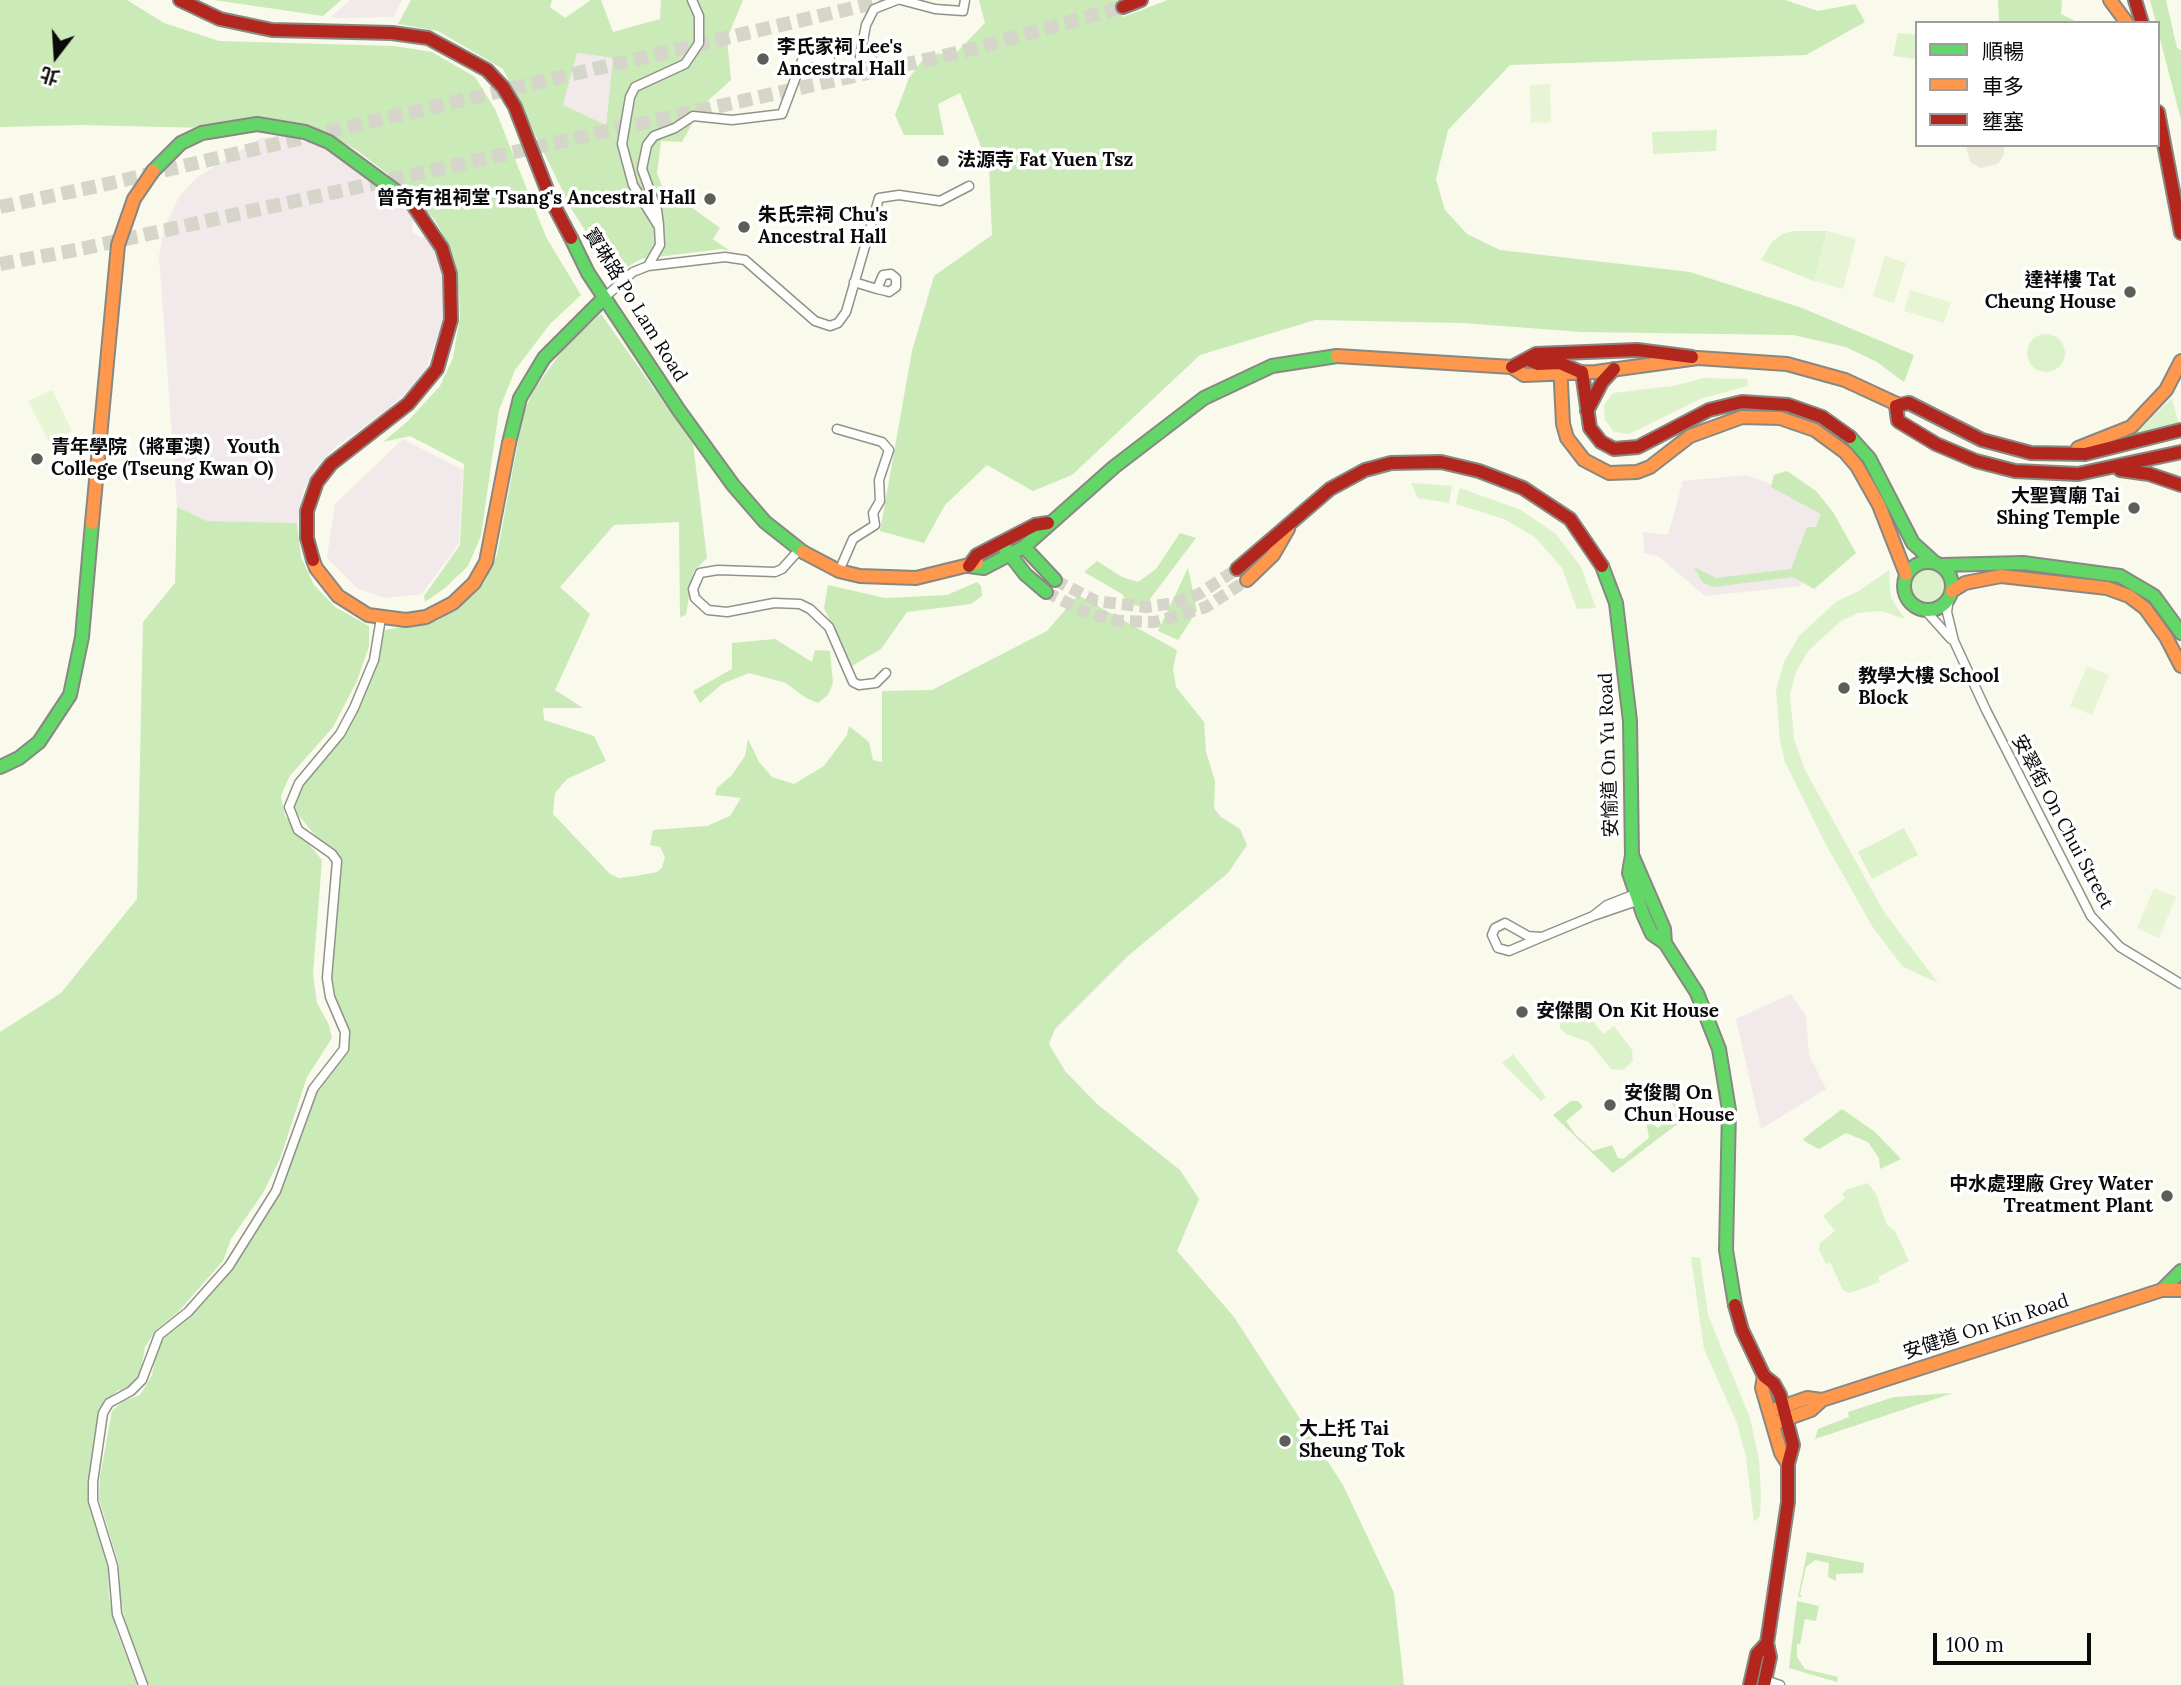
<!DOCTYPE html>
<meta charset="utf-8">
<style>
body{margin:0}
#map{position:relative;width:2181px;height:1685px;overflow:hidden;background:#f9f9ec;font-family:Lora,"Noto Sans TC",serif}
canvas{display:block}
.legend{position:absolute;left:1915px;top:21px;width:245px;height:126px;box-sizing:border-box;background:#fff;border:2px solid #9d9d9d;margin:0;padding:9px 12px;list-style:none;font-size:21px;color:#0a0a0a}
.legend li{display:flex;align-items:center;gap:14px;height:35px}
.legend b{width:35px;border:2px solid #9d9d9d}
.north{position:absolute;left:21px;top:21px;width:70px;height:70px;-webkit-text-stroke:5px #fff;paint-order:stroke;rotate:197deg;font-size:19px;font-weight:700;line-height:28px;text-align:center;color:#0a0a0a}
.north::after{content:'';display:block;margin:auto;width:24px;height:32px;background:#0a0a0a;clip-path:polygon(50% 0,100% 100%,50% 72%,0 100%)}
.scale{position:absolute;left:1933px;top:1633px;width:158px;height:32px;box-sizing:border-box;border:4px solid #0a0a0a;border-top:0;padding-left:9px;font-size:21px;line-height:24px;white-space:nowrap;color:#0a0a0a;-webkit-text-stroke:5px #fff;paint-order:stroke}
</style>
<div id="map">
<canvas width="2181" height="1685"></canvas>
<ul class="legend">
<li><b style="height:9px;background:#63d668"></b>順暢</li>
<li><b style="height:9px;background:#ff974d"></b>車多</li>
<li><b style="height:9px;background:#b3261e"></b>壅塞</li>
</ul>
<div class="north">北</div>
<div class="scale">100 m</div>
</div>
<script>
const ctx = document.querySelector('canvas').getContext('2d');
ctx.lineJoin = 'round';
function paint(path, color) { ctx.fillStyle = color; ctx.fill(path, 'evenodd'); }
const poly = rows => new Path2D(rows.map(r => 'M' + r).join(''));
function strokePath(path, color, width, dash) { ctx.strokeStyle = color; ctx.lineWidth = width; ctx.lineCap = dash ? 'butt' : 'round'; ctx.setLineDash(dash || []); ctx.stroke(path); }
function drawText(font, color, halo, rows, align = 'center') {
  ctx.font = font + ' Lora,"Noto Sans TC",serif'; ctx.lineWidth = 7; ctx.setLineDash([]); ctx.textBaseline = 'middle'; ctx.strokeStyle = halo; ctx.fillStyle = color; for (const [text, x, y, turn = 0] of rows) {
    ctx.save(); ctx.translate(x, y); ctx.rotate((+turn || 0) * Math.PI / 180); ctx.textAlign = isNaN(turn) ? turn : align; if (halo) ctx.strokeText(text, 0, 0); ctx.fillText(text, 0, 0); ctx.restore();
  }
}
const industrial = poly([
 [350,0,402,0,394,17,330,18],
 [577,53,613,58,606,125,563,105],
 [292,134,295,139,325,148,348,162,408,212,413,219,412,232,421,238,426,235,436,253,442,273,443,319,428,365,417,382,387,410,333,449,316,467,304,489,297,523,207,521,177,507,159,257,164,228,179,197,196,178,261,138],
 [403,439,463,470,459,543,422,594,384,598,357,588,327,558,335,504],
 [1747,475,1827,506,1801,586,1705,596,1658,556,1644,553,1643,532,1668,535,1683,481],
 [1791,994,1806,1016,1809,1055,1826,1089,1761,1129,1736,1019]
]);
const green = poly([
 [1898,33,1917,35,1917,59,1893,56],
 [1717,130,1716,151,1653,154,1652,132],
 [1794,231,1827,231,1814,281,1761,260,1772,242,1782,234],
 '2027 353a19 19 0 1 1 38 0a19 19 0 1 1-38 0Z',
 [1704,378,1747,379,1748,386,1700,399,1629,434,1614,432,1605,420,1604,405,1613,393,1673,386],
 [2172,398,2179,425,2132,437],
 [1411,483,1452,486,1449,503,1418,498],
 [1460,488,1521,510,1556,534,1581,567,1596,608,1577,609,1562,568,1535,537,1504,519,1456,504],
 '1909 586a18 18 0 1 1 36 0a18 18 0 1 1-36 0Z',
 [1889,570,1891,598,1905,619,1882,611,1858,613,1841,621,1809,650,1796,672,1790,694,1794,739,1805,770,1884,912,1938,983,1902,966,1872,926,1824,841,1785,762,1780,741,1776,690,1784,662,1799,636,1837,601,1859,591],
 [1904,828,1918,855,1872,879,1858,852],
 [1580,1004,1603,1034,1614,1026,1632,1050,1633,1061,1623,1070,1611,1069,1589,1042,1566,1034,1560,1028,1560,1019],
 [1513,1054,1546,1097,1541,1101,1502,1063],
 [1868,1183,1876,1194,1887,1225,1895,1231,1909,1261,1878,1277,1880,1282,1850,1293,1843,1290,1830,1262,1826,1264,1819,1250,1820,1243,1835,1231,1823,1216,1845,1198,1842,1194,1846,1190],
 [1691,1257,1700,1258,1708,1315,1750,1418,1759,1460,1761,1496,1760,1516,1754,1522,1746,1457,1737,1423,1704,1349]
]);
const forest = poly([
 [0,0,127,0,164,23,219,41,394,46,432,52,475,77,495,109,546,237,581,295,550,324,515,370,499,410,481,536,468,566,445,588,425,602,424,596,460,545,464,464,410,436,383,442,408,421,440,386,453,358,460,317,459,293,448,243,434,219,402,185,358,151,334,137,288,122,263,119,208,128,82,125,0,127],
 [214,0,341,0,323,16],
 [411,0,552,0,550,7,565,18,591,0,601,0,613,32,660,19,661,0,743,0,727,39,731,80,702,106,682,142,661,141,657,173,662,186,720,228,713,239,730,251,722,249,641,259,609,278,601,255,572,210,503,69,438,31,398,24],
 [577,53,613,58,606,125,563,105],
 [979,0,1117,0,1123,17,1168,0,1785,0,1818,11,1855,4,1865,22,1806,55,1510,65,1448,130,1436,179,1445,210,1467,234,1500,250,1690,272,1802,308,1914,355,1904,382,1877,362,1846,347,1793,335,1582,332,1463,323,1315,320,1200,355,1072,475,1033,491,987,465,945,505,924,543,880,531,912,351,934,276,992,235,989,167,960,93,938,104,944,135,904,135,895,115,909,78,927,54,956,53,985,23],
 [1998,0,2062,0,2061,14,2079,23,1999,23],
 [2150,0,2166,0,2177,48,2181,50,2181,120],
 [601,314,693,444,707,558,693,572,686,615,680,617,679,522,614,525,560,587,590,614,555,690,583,708,543,708,544,720,594,736,606,761,567,779,555,793,553,814,610,874,619,878,636,876,657,872,662,868,665,857,660,847,650,845,653,830,707,826,730,816,741,798,715,795,717,788,732,775,745,756,748,739,759,762,772,777,794,784,824,766,847,735,849,726,869,742,873,760,882,762,882,691,932,690,1047,631,1078,595,1177,650,1173,669,1176,687,1204,722,1206,752,1215,781,1214,808,1221,817,1240,829,1247,845,1228,873,1129,955,1055,1029,1049,1044,1065,1071,1097,1104,1180,1170,1199,1199,1177,1251,1234,1317,1343,1485,1394,1593,1404,1685,149,1685,126,1626,120,1596,119,1565,99,1499,100,1477,112,1411,123,1401,140,1395,152,1375,156,1351,165,1337,186,1320,232,1266,290,1163,316,1082,344,1040,339,1021,327,1000,333,857,295,811,292,797,342,734,367,685,385,630,437,621,466,601,484,583,497,555,523,415,533,391,567,344],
 [1787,471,1816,491,1833,512,1856,553,1814,589,1793,577,1713,587,1702,582,1694,567,1716,578,1791,569,1807,527,1816,527,1821,514,1771,487,1774,475],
 [177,507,207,521,297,523,301,557,314,585,335,607,369,626,369,646,357,681,333,727,289,777,281,796,285,816,322,860,313,974,317,1003,329,1025,332,1038,307,1077,280,1159,263,1193,231,1239,223,1261,178,1312,156,1330,145,1347,141,1371,132,1386,117,1391,102,1405,89,1476,88,1500,108,1566,109,1597,116,1629,137,1685,0,1685,0,1032,61,993,137,899,143,622,175,583],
 [1180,533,1196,538,1144,607,1129,604,1122,594,1084,572,1097,561,1122,577,1138,582,1156,569],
 [1188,568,1197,611,1178,640,1158,631],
 [977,582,981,586,982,596,971,604,907,612,881,649,852,666,824,608,828,585,885,598,947,595],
 [775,639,812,662,815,650,830,651,833,683,828,695,818,703,806,698,786,683,749,673,722,684,700,703,693,691,732,669,732,643],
 [1681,1091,1684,1095,1678,1099,1686,1110,1692,1106,1696,1106,1697,1109,1613,1173,1553,1115,1571,1101,1578,1101,1583,1107,1566,1121,1575,1134,1593,1151,1612,1145,1618,1158,1623,1159,1649,1138,1646,1119,1658,1128,1677,1113,1670,1099],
 [1842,1109,1875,1132,1901,1159,1880,1169,1879,1158,1868,1142,1846,1133,1819,1149,1806,1142,1803,1139],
 [1953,1393,1815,1439,1818,1429,1849,1417,1848,1412,1894,1397],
 [1807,1552,1864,1563,1863,1573,1836,1574,1836,1581,1828,1577,1829,1563,1815,1560,1806,1567,1800,1594,1802,1597,1798,1597],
 [1797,1601,1819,1606,1816,1621,1805,1619,1800,1644,1797,1644,1797,1657,1805,1669,1838,1677,1837,1682,1789,1668]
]);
const pitch = poly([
 [1550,84,1551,122,1531,123,1530,85],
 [1827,231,1856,239,1843,289,1814,281],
 [1885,256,1906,263,1894,303,1873,296],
 [1910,290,1951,302,1944,323,1904,311],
 [52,390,72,431,49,442,28,401],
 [2087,666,2109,675,2092,715,2070,706],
 [2154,888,2176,897,2159,938,2137,928]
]);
const plaza = poly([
 [1966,145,2004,145,2004,154,1998,164,1981,168,1970,162]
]);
const secondaryTunnel = poly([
 [1055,580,1096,601,1146,607,1175,603,1199,594,1237,569],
 [1046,592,1089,614,1120,621,1155,622,1206,607,1247,580]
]);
const highwayTunnel = poly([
 [0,207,107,184,887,0],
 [0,264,81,249,961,52,1123,7]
]);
const street = poly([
 [901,0,935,9,963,11,965,0],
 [872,59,860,56,866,25,874,9,897,0],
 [659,225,657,210,642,169,647,145,654,136,675,128,693,116,732,120,782,114,803,58,830,59],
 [648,266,725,257,745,260,815,321,830,326,838,323,846,312,879,198,899,195,940,201,969,186],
 [854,282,877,289,886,291,889,292,896,287,896,278,891,274,883,275,877,289],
 [604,298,633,272,648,266,660,245,659,227,633,185,622,144,630,97,635,87,685,64,699,43,699,16,692,0],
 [837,429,882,442,889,450,879,480,880,501,873,513,875,525,853,539,839,571],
 [799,550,782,569,775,572,718,570,700,573,693,589,695,598,708,610,727,612,774,603,800,604,810,609,829,627,853,682,859,685,876,683,886,673],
 [1949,599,1947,612,1954,641,1986,710,2091,916,2120,947,2181,984],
 [1925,610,1951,639],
 [1596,915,1637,901],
 [1542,937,1528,936,1505,923,1495,928,1492,935,1498,948,1509,951,1542,937,1593,916,1607,905,1635,894],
 [1765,1680,1780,1685],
 [143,1685,117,1614,113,1566,93,1501,93,1482,103,1413,109,1403,131,1391,142,1380,159,1335,188,1312,229,1266,276,1191,313,1089,344,1049,345,1032,330,997,327,978,337,861,332,854,298,830,289,807,299,783,340,734,354,708,374,660,381,618]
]);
const fast = poly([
 [153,171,181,143,202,133,257,124,305,132,329,142,404,197],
 [571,238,588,273,678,409,733,485,765,522,803,552],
 [1850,437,1869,458,1913,543,1934,562],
 [509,443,520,398,544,358,604,298],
 [1002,544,1025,574,1046,592],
 [1024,547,1055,580],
 '1904 586a24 24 0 1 1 48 0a24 24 0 1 1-48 0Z',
 [1942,565,2023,563,2120,576,2154,596,2181,633],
 [969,566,984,568,1024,547,1114,467,1204,398,1272,366,1337,356],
 [1602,566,1616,603,1630,721,1632,855,1664,929,1665,943],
 [0,767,19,758,39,742,70,695,82,637,92,523],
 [1632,855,1629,873,1643,914,1652,934,1665,943,1697,993,1719,1049,1729,1110,1726,1250,1735,1305],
 [2162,1290,2181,1271]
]);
const slow = poly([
 [2110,0,2127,23],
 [1337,356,1512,367,1524,375,1596,372,1698,358,1787,364,1845,380,1899,405],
 [1560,363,1563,424,1567,438,1584,460,1609,473,1637,472,1650,467,1690,436,1742,417,1780,418,1815,430,1845,452,1857,466,1879,505,1906,574],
 [2078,448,2131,427,2166,390,2181,361],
 [92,523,118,245,134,199,153,171],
 [803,552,839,571,860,576,916,578,977,563],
 [313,560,316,568,338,596,368,615,406,620,426,617,453,603,474,583,486,562,509,443],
 [1247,580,1273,555,1288,529],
 [1952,591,1965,583,2001,576,2107,588,2129,596,2145,608,2166,637,2181,666],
 [1764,1376,1762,1388,1781,1453,1788,1464],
 [1776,1409,1807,1398,1822,1400],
 [1775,1423,1811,1410,1822,1400,2162,1290,2181,1290]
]);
const jam = poly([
 [180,0,220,19,272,30,392,33,428,38,487,70,503,87,515,107,551,200,571,238],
 [2135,0,2142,23],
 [1123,7,1141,0],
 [2158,112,2181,233],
 [1529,360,1538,364,1560,363,1578,371],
 [1512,367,1536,354,1637,350,1692,357],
 [1582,372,1590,428,1601,442,1614,449,1638,447,1709,410,1742,402,1788,405,1822,417,1850,437],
 [1899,405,1909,403,1982,440,2031,453,2085,454,2181,430],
 [1896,406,1898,421,1936,444,1976,461,2015,471,2078,474,2181,452],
 [1587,411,1602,382,1614,369],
 [2120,470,2149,474,2181,485],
 [313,560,307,538,307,511,317,482,331,464,408,404,437,369,451,320,450,274,442,248,413,205,404,197],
 [969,566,977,555,1035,525,1048,523],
 [1237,569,1330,489,1365,470,1391,463,1441,462,1479,471,1523,488,1570,519,1602,566],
 [1735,1305,1742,1330,1764,1376,1774,1384,1780,1395,1793,1445,1788,1464,1788,1502,1767,1643,1770,1657,1764,1685],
 [1750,1685,1757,1654,1767,1643]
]);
const markers = [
 [763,59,7,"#5e5e59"],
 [943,161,7,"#5e5e59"],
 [710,199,7,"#5e5e59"],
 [744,227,7,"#5e5e59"],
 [2130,292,7,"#5e5e59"],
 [37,459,7,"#5e5e59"],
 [2134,508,7,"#5e5e59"],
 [1844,688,7,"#5e5e59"],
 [1522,1012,7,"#5e5e59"],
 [1610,1105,7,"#5e5e59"],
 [2167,1196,7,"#5e5e59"],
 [1285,1441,7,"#5e5e59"]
];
const poiNames = [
 ["李氏家祠 Lee's",777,48],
 ["Ancestral Hall",777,70],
 ["法源寺 Fat Yuen Tsz",957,161],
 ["曾奇有祖祠堂 Tsang's Ancestral Hall",696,199,"right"],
 ["朱氏宗祠 Chu's",758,216],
 ["Ancestral Hall",758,238],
 ["達祥樓 Tat",2116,281,"right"],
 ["Cheung House",2116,303,"right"],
 ["青年學院（將軍澳） Youth",51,448],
 ["College (Tseung Kwan O)",51,470],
 ["大聖寶廟 Tai",2120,497,"right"],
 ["Shing Temple",2120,519,"right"],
 ["教學大樓 School",1858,677],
 ["Block",1858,699],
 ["安傑閣 On Kit House",1536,1012],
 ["安俊閣 On",1624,1094],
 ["Chun House",1624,1116],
 ["中水處理廠 Grey Water",2153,1185,"right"],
 ["Treatment Plant",2153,1207,"right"],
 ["大上托 Tai",1299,1430],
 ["Sheung Tok",1299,1452]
];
const streetNames = [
 ["寶琳路 Po Lam Road",635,305,58],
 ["安愉道 On Yu Road",1609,755,-92],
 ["安翠街 On Chui Street",2062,822,62],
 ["安健道 On Kin Road",1986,1327,-18]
];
paint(industrial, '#f1e9ea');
paint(green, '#dcf2ca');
paint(forest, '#caeab7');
paint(pitch, '#e7f5d4');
paint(plaza, '#eae8d7');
strokePath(secondaryTunnel, '#d5d5ca', 12, [12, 6]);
strokePath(highwayTunnel, '#d5d5ca', 14, [14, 7]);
strokePath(street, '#92928c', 11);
strokePath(fast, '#888882', 16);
strokePath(slow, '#888882', 16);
strokePath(jam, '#888882', 16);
strokePath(street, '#fefefc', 8);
strokePath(fast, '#63d668', 12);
strokePath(slow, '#ff974d', 12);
strokePath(jam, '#b3261e', 12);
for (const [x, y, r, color] of markers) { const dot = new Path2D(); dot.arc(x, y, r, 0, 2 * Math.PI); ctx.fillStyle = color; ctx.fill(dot); strokePath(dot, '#fff', 2.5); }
drawText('bold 19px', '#0a0a0a', '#fff', poiNames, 'left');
drawText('19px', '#0a0a0a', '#fff', streetNames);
</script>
